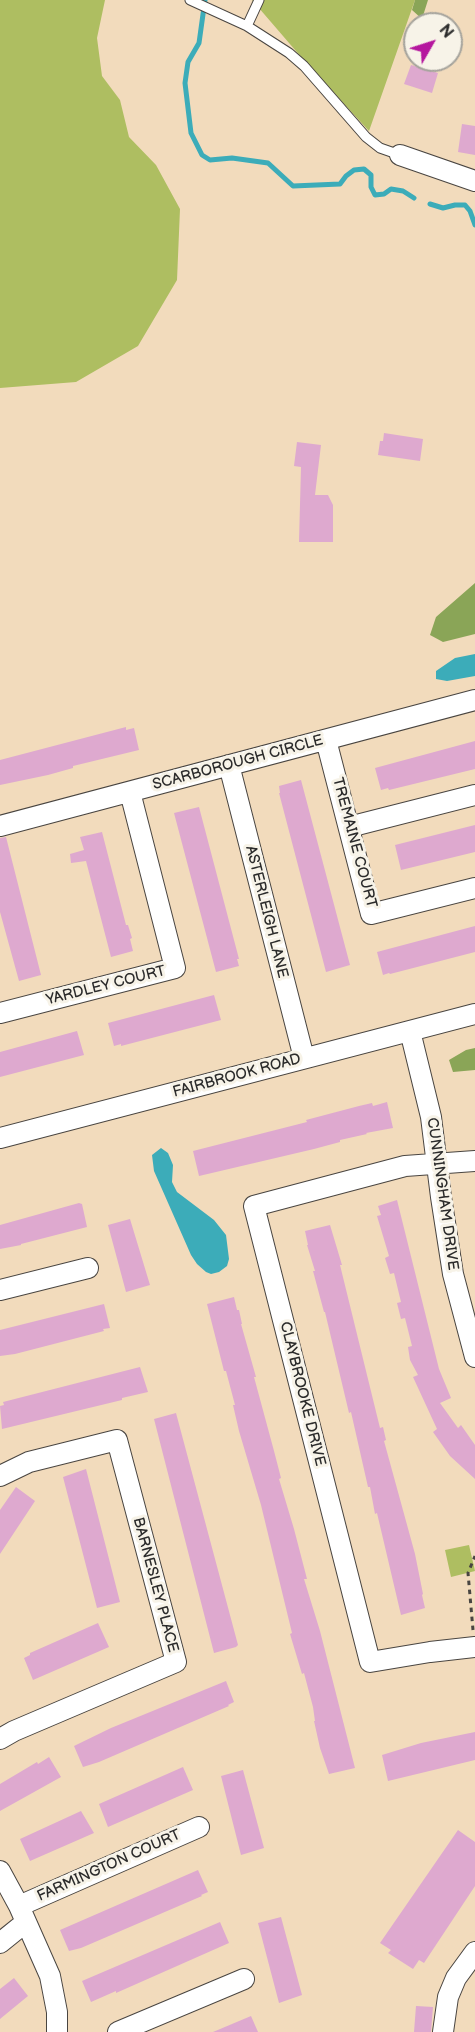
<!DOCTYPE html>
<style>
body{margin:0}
#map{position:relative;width:475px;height:2032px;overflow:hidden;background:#f2dbbc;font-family:"Balsamiq Sans",sans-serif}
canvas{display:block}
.north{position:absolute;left:403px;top:12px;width:60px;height:60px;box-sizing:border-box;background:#f7f3e8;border:2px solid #a5a39c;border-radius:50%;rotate:51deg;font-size:16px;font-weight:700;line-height:24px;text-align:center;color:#2b2b2b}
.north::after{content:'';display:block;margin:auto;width:21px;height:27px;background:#b5179e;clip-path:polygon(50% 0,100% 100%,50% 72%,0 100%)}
</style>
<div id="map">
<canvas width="475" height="2032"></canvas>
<div class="north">N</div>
</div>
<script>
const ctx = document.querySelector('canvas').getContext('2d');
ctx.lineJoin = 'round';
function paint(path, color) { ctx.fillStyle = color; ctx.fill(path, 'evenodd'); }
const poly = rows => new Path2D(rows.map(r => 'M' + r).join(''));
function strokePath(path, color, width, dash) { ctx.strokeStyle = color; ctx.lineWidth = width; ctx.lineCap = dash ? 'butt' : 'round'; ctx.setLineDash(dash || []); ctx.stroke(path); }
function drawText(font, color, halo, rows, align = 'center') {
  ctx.font = font + ' "Balsamiq Sans",sans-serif'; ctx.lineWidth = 6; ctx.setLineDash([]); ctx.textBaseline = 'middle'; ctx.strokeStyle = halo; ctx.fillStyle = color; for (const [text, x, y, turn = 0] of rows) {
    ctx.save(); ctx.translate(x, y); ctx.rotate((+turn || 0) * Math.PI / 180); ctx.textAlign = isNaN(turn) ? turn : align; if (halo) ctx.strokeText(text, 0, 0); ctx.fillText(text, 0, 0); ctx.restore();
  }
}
const green = poly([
 [0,0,105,0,97,38,102,76,120,100,129,137,156,165,180,209,177,280,138,346,76,382,0,388],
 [252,0,415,0,369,131,308,65],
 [469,1545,475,1571,451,1577,445,1550]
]);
const forest = poly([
 [415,0,428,0,422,19,412,10],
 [475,583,475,634,443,642,430,635,436,617],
 [475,1048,475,1070,453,1072,449,1060,466,1050]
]);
const water = poly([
 [475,654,475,676,447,681,436,679,436,671,455,658],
 [161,1148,168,1153,173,1165,172,1182,177,1192,214,1220,226,1235,229,1259,227,1266,219,1272,211,1274,206,1272,197,1264,191,1255,154,1171,152,1155]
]);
const stream = poly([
 [205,0,199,43,188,62,185,83,191,133,202,155,210,160,232,158,268,163,293,186,340,184,346,176,354,170,364,169,371,175,371,187,375,195,384,194,391,189,403,191,414,198],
 [430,204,443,208,455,205,465,205,470,211,475,225]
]);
const building = poly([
 [411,65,438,73,432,93,404,84],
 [462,124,475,126,475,155,458,152],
 [384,433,423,439,420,461,378,455,380,441,383,441],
 [297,442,321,445,315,495,328,495,333,505,333,542,299,542,301,467,294,466],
 [126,727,126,730,134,728,139,750,73,766,73,768,48,775,0,785,0,760],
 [475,741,475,769,389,790,388,788,381,790,375,768],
 [301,780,350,965,326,972,279,793,280,793,279,786],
 [199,807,239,959,237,959,239,966,216,972,174,813],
 [475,825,475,852,401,870,395,845],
 [102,832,126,925,128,925,132,938,130,939,133,951,111,957,86,861,71,863,70,854,84,850,80,837],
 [6,837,41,975,19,981,0,912,0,838],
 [475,926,475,952,390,974,389,973,383,975,377,952],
 [214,995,221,1020,121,1046,121,1044,114,1046,108,1023],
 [77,1031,84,1055,0,1077,0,1052],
 [387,1102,393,1128,366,1133,367,1134,340,1140,340,1142,314,1149,199,1176,193,1151,307,1122,306,1120,359,1106,372,1103,373,1106],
 [397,1200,439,1369,451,1398,440,1403,458,1428,461,1425,475,1445,475,1479,450,1456,433,1432,437,1429,413,1377,418,1375,410,1360,408,1347,412,1346,405,1318,401,1319,397,1303,401,1302,394,1273,390,1274,385,1258,389,1256,377,1216,381,1215,378,1206],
 [79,1203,82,1204,87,1227,21,1244,21,1245,0,1249,0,1225],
 [130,1219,150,1285,126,1292,108,1225],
 [330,1225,342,1265,340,1265,380,1428,383,1427,386,1440,384,1441,415,1554,423,1594,422,1595,425,1608,401,1615,377,1513,375,1514,370,1487,368,1487,351,1412,349,1413,325,1312,324,1312,313,1271,315,1271,307,1245,308,1245,305,1231],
 [234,1297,237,1310,239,1310,242,1324,241,1324,256,1377,254,1377,274,1451,281,1478,279,1479,294,1529,307,1579,304,1579,320,1631,355,1768,329,1774,320,1748,314,1721,315,1721,313,1707,304,1673,302,1674,290,1634,292,1633,261,1505,239,1431,233,1405,235,1405,226,1371,224,1371,207,1304],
 [104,1304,110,1328,103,1329,104,1331,15,1354,0,1356,0,1330],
 [140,1367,148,1392,122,1398,122,1400,2,1429,0,1406,4,1405,3,1402],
 [176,1413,238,1645,236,1647,214,1653,154,1419],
 [86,1469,120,1602,97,1608,63,1477],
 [16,1487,35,1501,0,1554,0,1510],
 [98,1623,109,1647,33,1680,24,1658,30,1655,30,1653],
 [226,1681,234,1702,228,1705,229,1706,99,1762,83,1767,74,1746,111,1728],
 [475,1732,475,1760,388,1781,382,1755,421,1743],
 [49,1757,61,1777,0,1811,0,1784,37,1762,38,1764],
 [183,1767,193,1790,108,1827,99,1804],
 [243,1770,264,1848,241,1855,221,1776],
 [81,1811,94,1833,30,1861,20,1839],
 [458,1830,475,1842,475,1886,424,1963,419,1960,413,1969,388,1953,391,1950,380,1943],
 [198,1870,208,1892,201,1895,202,1896,81,1948,69,1951,60,1930],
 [281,1917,302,1995,279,2003,258,1923],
 [220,1922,229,1943,116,1993,116,1991,91,2002,82,1981],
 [14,1978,28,1996,0,2019,0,1989],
 [416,2006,433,2007,431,2032,414,2032],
 [251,2016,258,2032,213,2032]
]);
const path = poly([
 [473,1630,468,1573,475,1556]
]);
const service = poly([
 [190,0,247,26,289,53,304,66,366,137,380,148,400,155],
 [247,26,259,0]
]);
const minor = poly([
 [400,155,475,181],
 [326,740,371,914,475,888],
 [229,765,304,1058],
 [0,826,475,700],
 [349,827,475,795],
 [0,1013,175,968,130,792],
 [410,1031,431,1117,441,1197,453,1274,475,1357],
 [0,1138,475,1014],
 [475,1161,405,1166,254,1206,370,1662,430,1652,475,1647],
 [0,1290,88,1268],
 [0,1476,29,1462,117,1440,176,1662,14,1731,0,1739],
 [0,1871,19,1906,50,1976,57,2012,57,2032],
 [19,1906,199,1827],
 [0,1943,26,1922],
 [118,2032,244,1979],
 [443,2032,448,1997,456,1978,475,1952]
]);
const streetNames = [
 ["SCARBOROUGH CIRCLE",238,763,-15],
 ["TREMAINE COURT",354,843,75],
 ["ASTERLEIGH LANE",266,912,76],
 ["YARDLEY COURT",106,986,-14],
 ["FAIRBROOK ROAD",237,1076,-15],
 ["CUNNINGHAM DRIVE",442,1194,82],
 ["CLAYBROOKE DRIVE",302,1394,76],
 ["BARNESLEY PLACE",155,1585,75],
 ["FARMINGTON COURT",109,1866,-24]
];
paint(green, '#aebe61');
paint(forest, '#8aa557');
paint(water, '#3cacb9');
strokePath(stream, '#3cacb9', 5);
paint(building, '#dea9cf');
strokePath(service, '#494541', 11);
strokePath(minor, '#494541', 22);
strokePath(path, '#494541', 3, [4.5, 4.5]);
strokePath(service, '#fff', 9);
strokePath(minor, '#fff', 20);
drawText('15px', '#2b2b2b', '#f7f3e8', streetNames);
</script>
